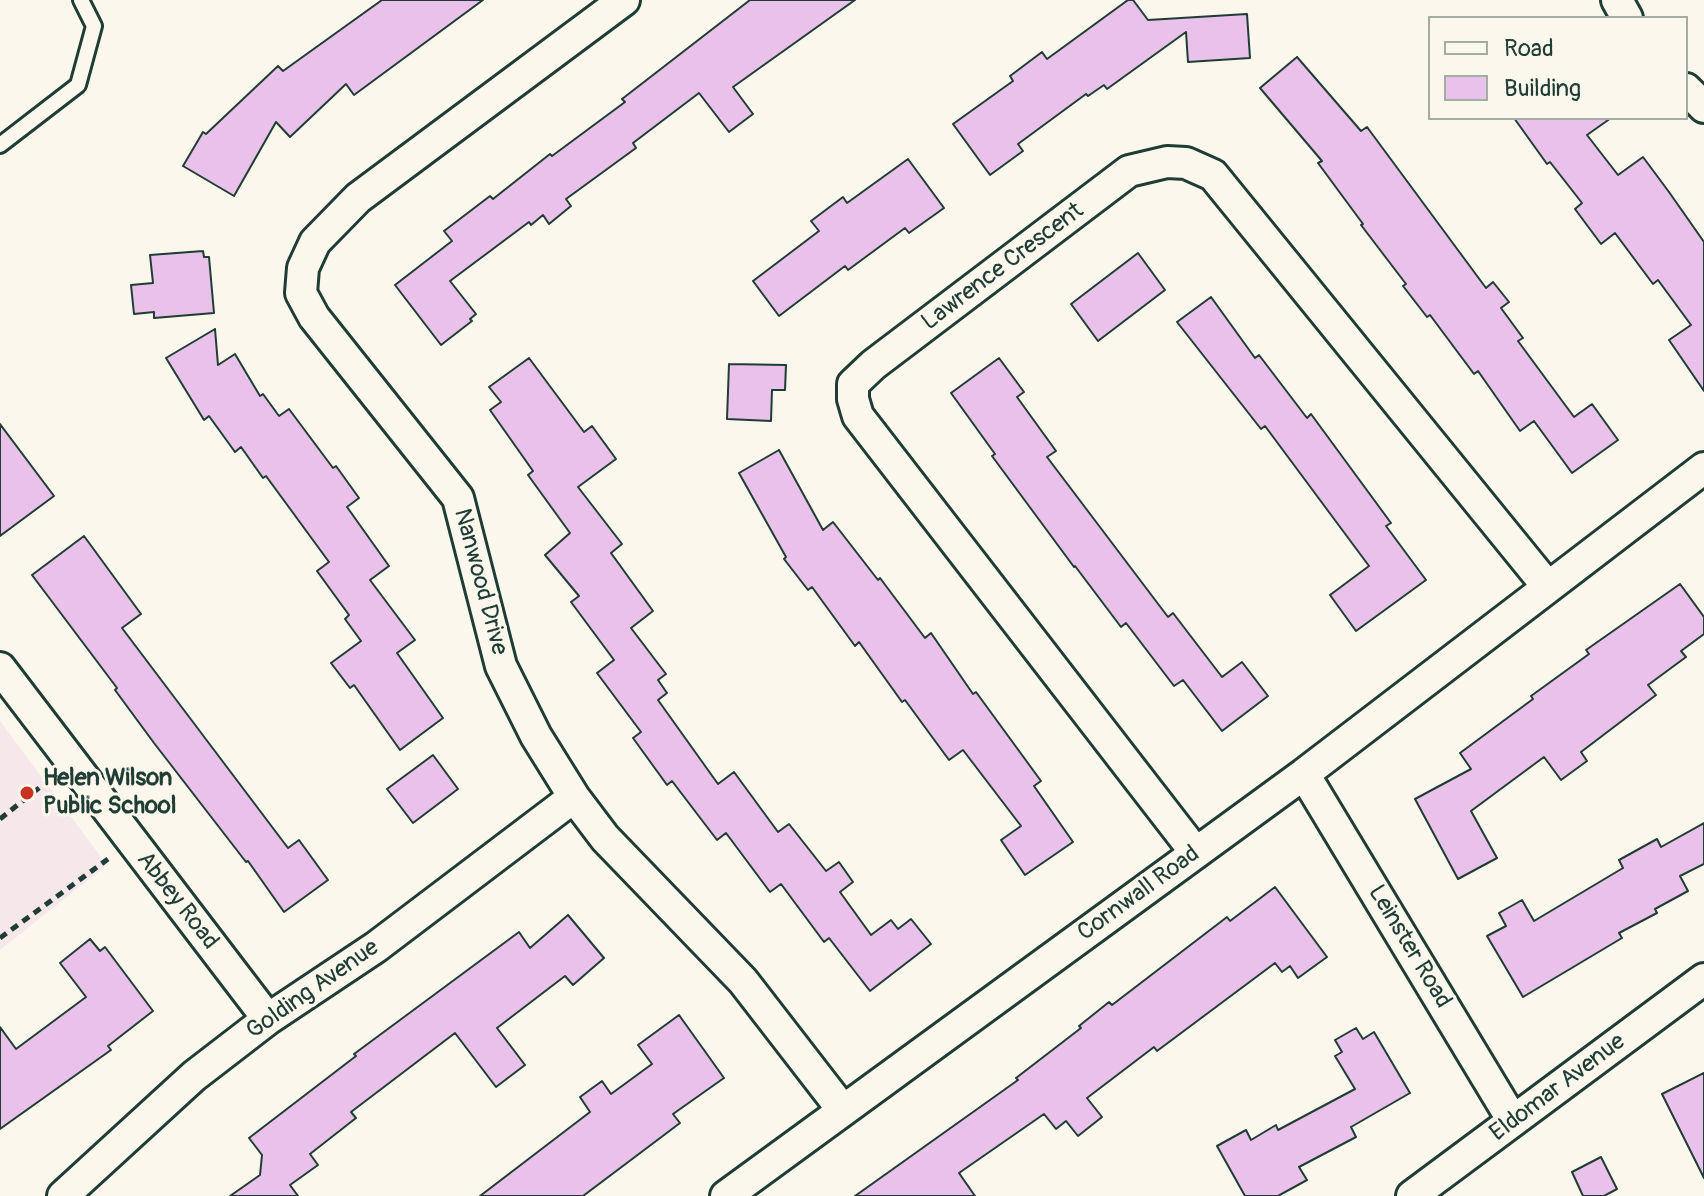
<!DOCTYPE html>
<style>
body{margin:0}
#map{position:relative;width:1704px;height:1196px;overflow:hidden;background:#fbf7ec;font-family:Pangolin,sans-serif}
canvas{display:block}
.legend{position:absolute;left:1428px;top:16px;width:260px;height:104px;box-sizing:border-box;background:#fbf7ec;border:2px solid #a3ada2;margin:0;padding:10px 14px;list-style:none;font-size:24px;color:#1f3d34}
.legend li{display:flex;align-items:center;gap:16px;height:40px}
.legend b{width:40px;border:2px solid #a3ada2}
</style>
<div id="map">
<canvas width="1704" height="1196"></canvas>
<ul class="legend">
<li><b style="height:10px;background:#fbf7ec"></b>Road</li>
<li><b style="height:22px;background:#e9c1ea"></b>Building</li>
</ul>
</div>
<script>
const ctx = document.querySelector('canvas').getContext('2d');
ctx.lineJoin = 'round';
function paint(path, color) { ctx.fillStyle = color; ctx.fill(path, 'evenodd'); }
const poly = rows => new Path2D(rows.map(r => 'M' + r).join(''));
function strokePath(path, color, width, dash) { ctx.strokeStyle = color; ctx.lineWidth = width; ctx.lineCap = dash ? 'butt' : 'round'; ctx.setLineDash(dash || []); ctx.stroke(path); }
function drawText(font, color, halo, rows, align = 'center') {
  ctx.font = font + ' Pangolin,sans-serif'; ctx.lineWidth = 6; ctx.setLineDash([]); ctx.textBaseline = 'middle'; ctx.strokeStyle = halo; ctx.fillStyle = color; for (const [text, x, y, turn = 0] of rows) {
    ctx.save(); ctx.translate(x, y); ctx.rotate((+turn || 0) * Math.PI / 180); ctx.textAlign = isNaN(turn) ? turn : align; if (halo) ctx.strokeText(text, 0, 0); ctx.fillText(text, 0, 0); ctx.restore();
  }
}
const built = poly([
 [0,721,107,865,0,950]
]);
const building = poly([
 [382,0,483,0,354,95,346,84,290,137,276,122,234,196,183,166,203,132,206,134,278,66,283,71,382,0],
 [750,0,855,0,733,87,753,114,729,132,699,93,633,143,636,148,566,199,571,206,549,224,543,215,531,225,529,222,450,281,476,314,470,319,472,321,441,345,395,285,452,241,444,231,490,196,493,199,550,154,552,156,625,102,622,99,750,0],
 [1128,0,1133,0,1148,20,1247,14,1250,58,1188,62,1186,32,1107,89,1104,85,1088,96,1086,94,1018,144,1023,151,990,175,953,124,1013,81,1010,76,1042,52,1047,59,1128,0],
 [1297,57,1361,131,1367,127,1486,288,1493,282,1509,302,1501,308,1523,338,1518,341,1574,417,1592,404,1618,440,1572,473,1534,421,1520,431,1478,371,1474,374,1430,315,1427,317,1403,286,1406,284,1361,225,1363,224,1318,163,1322,161,1260,88,1297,57],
 [1514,118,1611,118,1587,135,1618,175,1643,157,1669,192,1704,242,1704,391,1669,340,1691,325,1658,280,1653,284,1615,233,1601,244,1575,209,1582,203,1550,162,1547,164,1514,118],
 [908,159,944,208,909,233,905,228,848,270,845,266,779,316,753,281,819,231,811,221,843,197,847,203,908,159],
 [203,251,204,257,209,257,214,313,154,318,154,312,134,314,131,285,153,283,150,255,203,251],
 [1138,253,1165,290,1098,341,1071,304,1138,253],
 [1211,297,1255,358,1259,355,1307,418,1311,414,1391,523,1386,526,1426,580,1356,631,1330,595,1369,566,1265,426,1261,429,1177,322,1211,297],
 [215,329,218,365,235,354,260,396,263,394,279,416,289,409,333,468,336,466,359,498,347,507,389,566,370,580,415,640,397,653,443,718,400,750,354,685,350,688,331,663,361,641,345,619,349,615,317,571,329,562,266,476,263,478,241,447,235,452,209,416,204,420,166,358,215,329],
 [529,358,584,432,592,426,616,459,578,487,622,544,611,553,653,611,631,628,666,674,658,680,667,693,658,700,718,784,734,772,778,832,789,824,826,871,839,862,853,882,840,892,871,935,891,920,898,929,911,919,931,944,870,991,829,938,824,942,781,884,770,892,726,833,717,840,672,781,667,785,633,738,641,732,597,673,614,660,571,602,579,596,545,555,570,533,528,475,533,471,490,410,501,402,489,387,529,358],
 [999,358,1024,392,1017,397,1056,451,1047,457,1168,617,1173,613,1222,677,1242,662,1268,696,1222,731,1183,680,1174,686,1126,623,1121,627,1075,566,1074,567,992,456,995,454,951,393,999,358],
 [729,364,786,365,785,390,772,390,771,421,727,419,729,364],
 [0,424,54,496,0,536,0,424],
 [779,450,823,530,833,522,878,580,880,578,925,638,931,633,973,694,976,692,1041,781,1034,786,1073,842,1025,875,1001,840,1021,826,963,750,949,760,905,700,902,702,859,642,855,646,812,587,808,590,784,559,786,557,739,473,779,450],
 [84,536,141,614,122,628,288,848,299,840,328,880,284,912,248,861,246,862,154,743,115,690,117,688,32,575,84,536],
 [1680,584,1704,617,1704,634,1681,651,1686,657,1648,685,1656,695,1581,752,1587,761,1561,780,1544,757,1471,811,1497,858,1458,879,1415,799,1471,769,1460,753,1533,699,1531,696,1589,654,1586,650,1680,584],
 [433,755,458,789,413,823,387,789,433,755],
 [1704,823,1704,864,1680,876,1688,891,1655,909,1657,913,1619,933,1622,938,1523,997,1487,936,1506,926,1499,913,1522,900,1534,921,1623,868,1619,860,1657,839,1661,847,1704,823],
 [1275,887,1327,957,1298,978,1290,966,1282,972,1275,963,1157,1051,1154,1047,1087,1098,1102,1117,1078,1136,1066,1121,1056,1129,1044,1114,959,1173,975,1196,855,1196,1018,1080,1016,1078,1081,1028,1079,1026,1109,1002,1112,1005,1227,917,1230,921,1275,887],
 [568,915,604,958,573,985,565,976,497,1028,525,1065,496,1087,455,1033,351,1112,356,1118,310,1154,318,1165,290,1185,298,1196,230,1196,260,1175,262,1155,249,1138,356,1056,354,1054,519,932,530,948,568,915],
 [90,939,100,951,105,947,153,1011,108,1046,111,1050,0,1129,0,1027,16,1049,86,997,60,963,90,939],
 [679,1015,724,1078,673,1114,680,1123,583,1196,480,1196,590,1112,580,1097,602,1081,611,1094,652,1064,638,1045,679,1015],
 [1356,1028,1363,1039,1374,1032,1410,1093,1351,1127,1356,1137,1299,1167,1307,1180,1278,1196,1245,1196,1217,1146,1246,1130,1251,1140,1276,1125,1278,1130,1355,1089,1335,1056,1342,1052,1335,1040,1356,1028],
 [1704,1073,1704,1178,1662,1094,1704,1073],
 [1601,1157,1617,1189,1604,1196,1583,1196,1572,1172,1601,1157]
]);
const path = poly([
 [0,819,49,780],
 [0,938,108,859]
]);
const lane = poly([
 [0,145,78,85,94,26,81,0]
]);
const street = poly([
 [624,0,358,198,315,242,303,268,301,293,314,317,458,498,501,666,536,736,574,797,605,838,743,981,842,1109],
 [1617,0,1627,18],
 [1686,89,1704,107],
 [0,668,268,1019],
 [1304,774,1513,1121],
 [1196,853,858,416,853,399,853,384,873,365,1129,171,1167,162,1186,163,1213,175,1548,587],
 [63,1196,194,1076,268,1019,376,947,574,797],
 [726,1196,1304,774,1704,468],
 [1412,1196,1704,979]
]);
const markers = [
 [27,793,8,"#c8321e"]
];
const streetNames = [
 ["Lawrence Crescent",1003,267,-37],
 ["Nanwood Drive",480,582,75],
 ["Cornwall Road",1139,894,-36],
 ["Abbey Road",177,901,52],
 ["Leinster Road",1409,947,59],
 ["Golding Avenue",313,990,-35],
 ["Eldomar Avenue",1558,1088,-37]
];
const poiNames = [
 ["Helen Wilson",43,779],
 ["Public School",43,807]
];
paint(built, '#f6e7eb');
paint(building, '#e9c1ea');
strokePath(building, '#1f3d34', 2);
strokePath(lane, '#1f3d34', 20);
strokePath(street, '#1f3d34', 36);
strokePath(path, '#1f3d34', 5, [8, 6]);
strokePath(lane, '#fbf7ec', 14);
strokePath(street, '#fbf7ec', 30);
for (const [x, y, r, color] of markers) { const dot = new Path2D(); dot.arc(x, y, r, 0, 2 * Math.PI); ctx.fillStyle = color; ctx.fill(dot); strokePath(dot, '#fbf7ec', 3); }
drawText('24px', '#1f3d34', '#fbf7ec', streetNames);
drawText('bold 24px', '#1f3d34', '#fbf7ec', poiNames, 'left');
</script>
